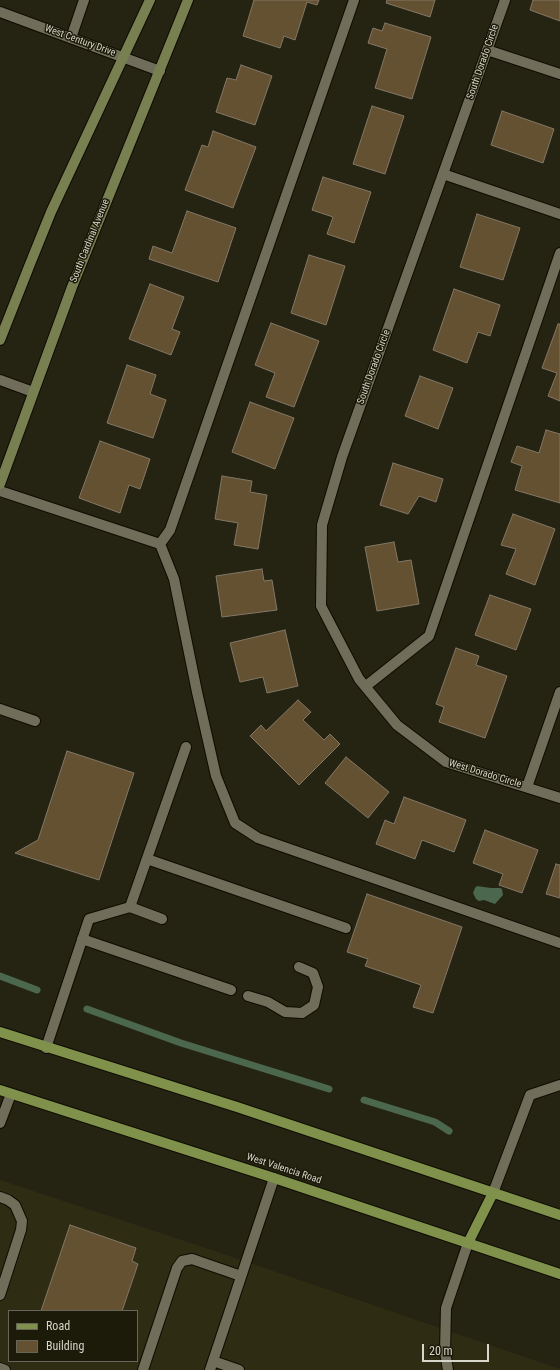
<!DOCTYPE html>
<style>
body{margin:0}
#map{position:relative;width:560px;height:1370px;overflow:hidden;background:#252312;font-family:"Roboto Condensed",sans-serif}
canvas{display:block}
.legend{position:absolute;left:8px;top:1310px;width:130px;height:52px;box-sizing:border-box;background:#1c1a09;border:1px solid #676557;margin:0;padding:5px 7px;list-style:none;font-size:12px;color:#d7d6cb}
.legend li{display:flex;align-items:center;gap:8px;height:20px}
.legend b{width:20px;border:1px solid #676557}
.scale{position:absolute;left:422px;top:1344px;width:67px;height:18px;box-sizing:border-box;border:2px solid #d7d6cb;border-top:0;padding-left:5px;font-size:12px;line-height:14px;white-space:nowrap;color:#d7d6cb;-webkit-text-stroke:3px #1c1a09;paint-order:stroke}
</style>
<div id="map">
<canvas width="560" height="1370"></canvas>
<ul class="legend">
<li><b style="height:5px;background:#7f914a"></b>Road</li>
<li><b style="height:11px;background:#645132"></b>Building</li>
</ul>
<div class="scale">20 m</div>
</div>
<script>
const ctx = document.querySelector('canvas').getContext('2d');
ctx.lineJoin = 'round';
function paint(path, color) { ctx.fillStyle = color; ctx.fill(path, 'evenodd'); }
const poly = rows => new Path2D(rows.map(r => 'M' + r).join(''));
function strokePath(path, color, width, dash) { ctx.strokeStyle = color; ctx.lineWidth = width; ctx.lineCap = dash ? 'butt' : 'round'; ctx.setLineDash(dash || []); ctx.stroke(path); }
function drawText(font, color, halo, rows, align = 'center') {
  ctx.font = font + ' "Roboto Condensed",sans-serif'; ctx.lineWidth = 3; ctx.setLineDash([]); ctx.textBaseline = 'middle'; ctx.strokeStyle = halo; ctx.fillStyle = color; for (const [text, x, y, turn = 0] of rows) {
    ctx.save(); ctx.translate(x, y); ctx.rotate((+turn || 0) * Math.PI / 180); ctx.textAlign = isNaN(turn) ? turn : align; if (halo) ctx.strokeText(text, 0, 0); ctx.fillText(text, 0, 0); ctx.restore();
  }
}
const built = poly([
 [0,1180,212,1250,560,1369,560,1370,0,1370],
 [9,1311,137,1311,137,1361,9,1361]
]);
const water = poly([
 [477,886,491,888,500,888,502,889,503,895,495,904,484,900,479,901,476,899,473,893,475,888]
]);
const stream = poly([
 [0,976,37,990],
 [87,1009,181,1043,329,1089],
 [364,1100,435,1122,449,1131]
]);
const building = poly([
 [254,0,319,0,317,5,307,2,295,40,284,36,280,48,243,36,254,0],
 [387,0,435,0,430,17,386,3,387,0],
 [533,0,560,0,560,21,530,10,533,0],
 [385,23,431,37,412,99,375,88,387,49,368,43,373,28,382,31,385,23],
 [241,65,272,76,255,125,216,112,227,78,236,80,241,65],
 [372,106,404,116,385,174,353,164,372,106],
 [502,111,554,129,543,163,491,145,502,111],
 [213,131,256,147,233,208,185,190,202,145,208,147,213,131],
 [323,177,371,192,354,243,327,234,333,217,312,210,323,177],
 [187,211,236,228,218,282,149,259,153,246,172,253,187,211],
 [477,214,520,228,503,280,460,267,477,214],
 [309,255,345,266,326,325,291,313,309,255],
 [150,284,184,297,172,329,180,332,171,355,129,339,150,284],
 [454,289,500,305,490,336,478,332,467,363,433,350,454,289],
 [271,323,319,341,294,407,266,397,275,373,255,365,271,323],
 [558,324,560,324,560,401,548,396,557,373,542,368,558,324],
 [127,365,156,375,150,394,166,400,153,438,107,423,127,365],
 [420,376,453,388,438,429,405,416,420,376],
 [250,402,294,418,275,469,232,452,250,402],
 [546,430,560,434,560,503,515,490,522,466,511,462,517,446,539,453,546,430],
 [100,441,150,459,140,489,129,485,120,513,79,498,100,441],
 [393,463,443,479,436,502,419,496,408,514,380,505,393,463],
 [222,476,252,481,250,492,267,495,258,549,234,545,238,523,215,519,222,476],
 [513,514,555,529,535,585,506,574,516,549,501,545,513,514],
 [394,542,398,562,411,560,419,604,377,611,365,547,394,542],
 [262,569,264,581,272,580,277,610,222,617,216,576,262,569],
 [490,595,531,609,516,650,475,635,490,595],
 [285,630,298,686,267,693,263,677,240,682,230,643,285,630],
 [456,648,479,656,476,665,507,676,485,738,439,722,444,707,436,704,456,648],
 [298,700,311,712,303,720,324,740,330,734,340,744,299,785,250,736,261,725,266,731,298,700],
 [67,751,134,773,99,880,15,853,38,840,67,751],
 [346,757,389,792,368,818,325,783,346,757],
 [404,797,466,820,454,852,422,840,415,859,376,844,385,820,394,824,404,797],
 [485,830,538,850,522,893,499,885,503,874,473,863,485,830],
 [556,864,560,865,560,898,546,894,556,864],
 [367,894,462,927,433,1013,413,1007,421,985,365,966,368,959,347,952,367,894],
 [70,1225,136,1248,132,1261,138,1264,122,1311,41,1311,70,1225]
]);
const lane = poly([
 [71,38,84,0],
 [443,174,560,214],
 [0,380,33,392],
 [0,491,160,544,174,579,197,692,216,776,235,823,258,838,560,943],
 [160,544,170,530,354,0],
 [366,686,429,636,560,253],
 [0,709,35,721],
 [147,859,346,928],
 [130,907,162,919],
 [82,939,231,990],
 [248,996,268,1002,285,1012,302,1013,314,1005,318,987,313,973,299,967],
 [46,1048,89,919,130,907,186,747],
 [0,1123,11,1094],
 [493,1193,530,1095,560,1085],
 [0,1197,8,1200,15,1205,22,1221,21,1230,0,1295],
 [213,1361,239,1370],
 [0,1368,5,1370],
 [143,1370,177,1268,182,1261,192,1259,241,1276],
 [210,1370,274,1178],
 [448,1370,445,1352,446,1308,468,1243]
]);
const street = poly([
 [505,0,342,457,322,525,321,606,359,679,397,725,446,762,560,798],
 [0,12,160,71],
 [487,50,560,74],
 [527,787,560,692]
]);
const secondary = poly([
 [0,340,30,264,51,212,150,0],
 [0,484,72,287,188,0]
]);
const primary = poly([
 [0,1032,237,1107,560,1215],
 [0,1090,274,1178,560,1274],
 [468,1243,493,1193]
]);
const streetNames = [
 ["West Century Drive",80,41,20],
 ["South Dorado Circle",483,62,-71],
 ["South Cardinal Avenue",90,241,-68],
 ["South Dorado Circle",374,367,-70],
 ["West Dorado Circle",485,774,17],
 ["West Valencia Road",284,1169,18]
];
paint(built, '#2f2c14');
paint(water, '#4b674d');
strokePath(stream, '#4b674d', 7);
paint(building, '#645132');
strokePath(building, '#837866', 1);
strokePath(lane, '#0f0c01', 12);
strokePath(street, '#0f0c01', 12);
strokePath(secondary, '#0f0c01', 12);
strokePath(primary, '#0f0c01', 12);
strokePath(lane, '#706e5b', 10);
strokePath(street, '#706e5b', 10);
strokePath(secondary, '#788052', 10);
strokePath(primary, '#7f914a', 10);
drawText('10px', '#d7d6cb', '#1c1a09', streetNames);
</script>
